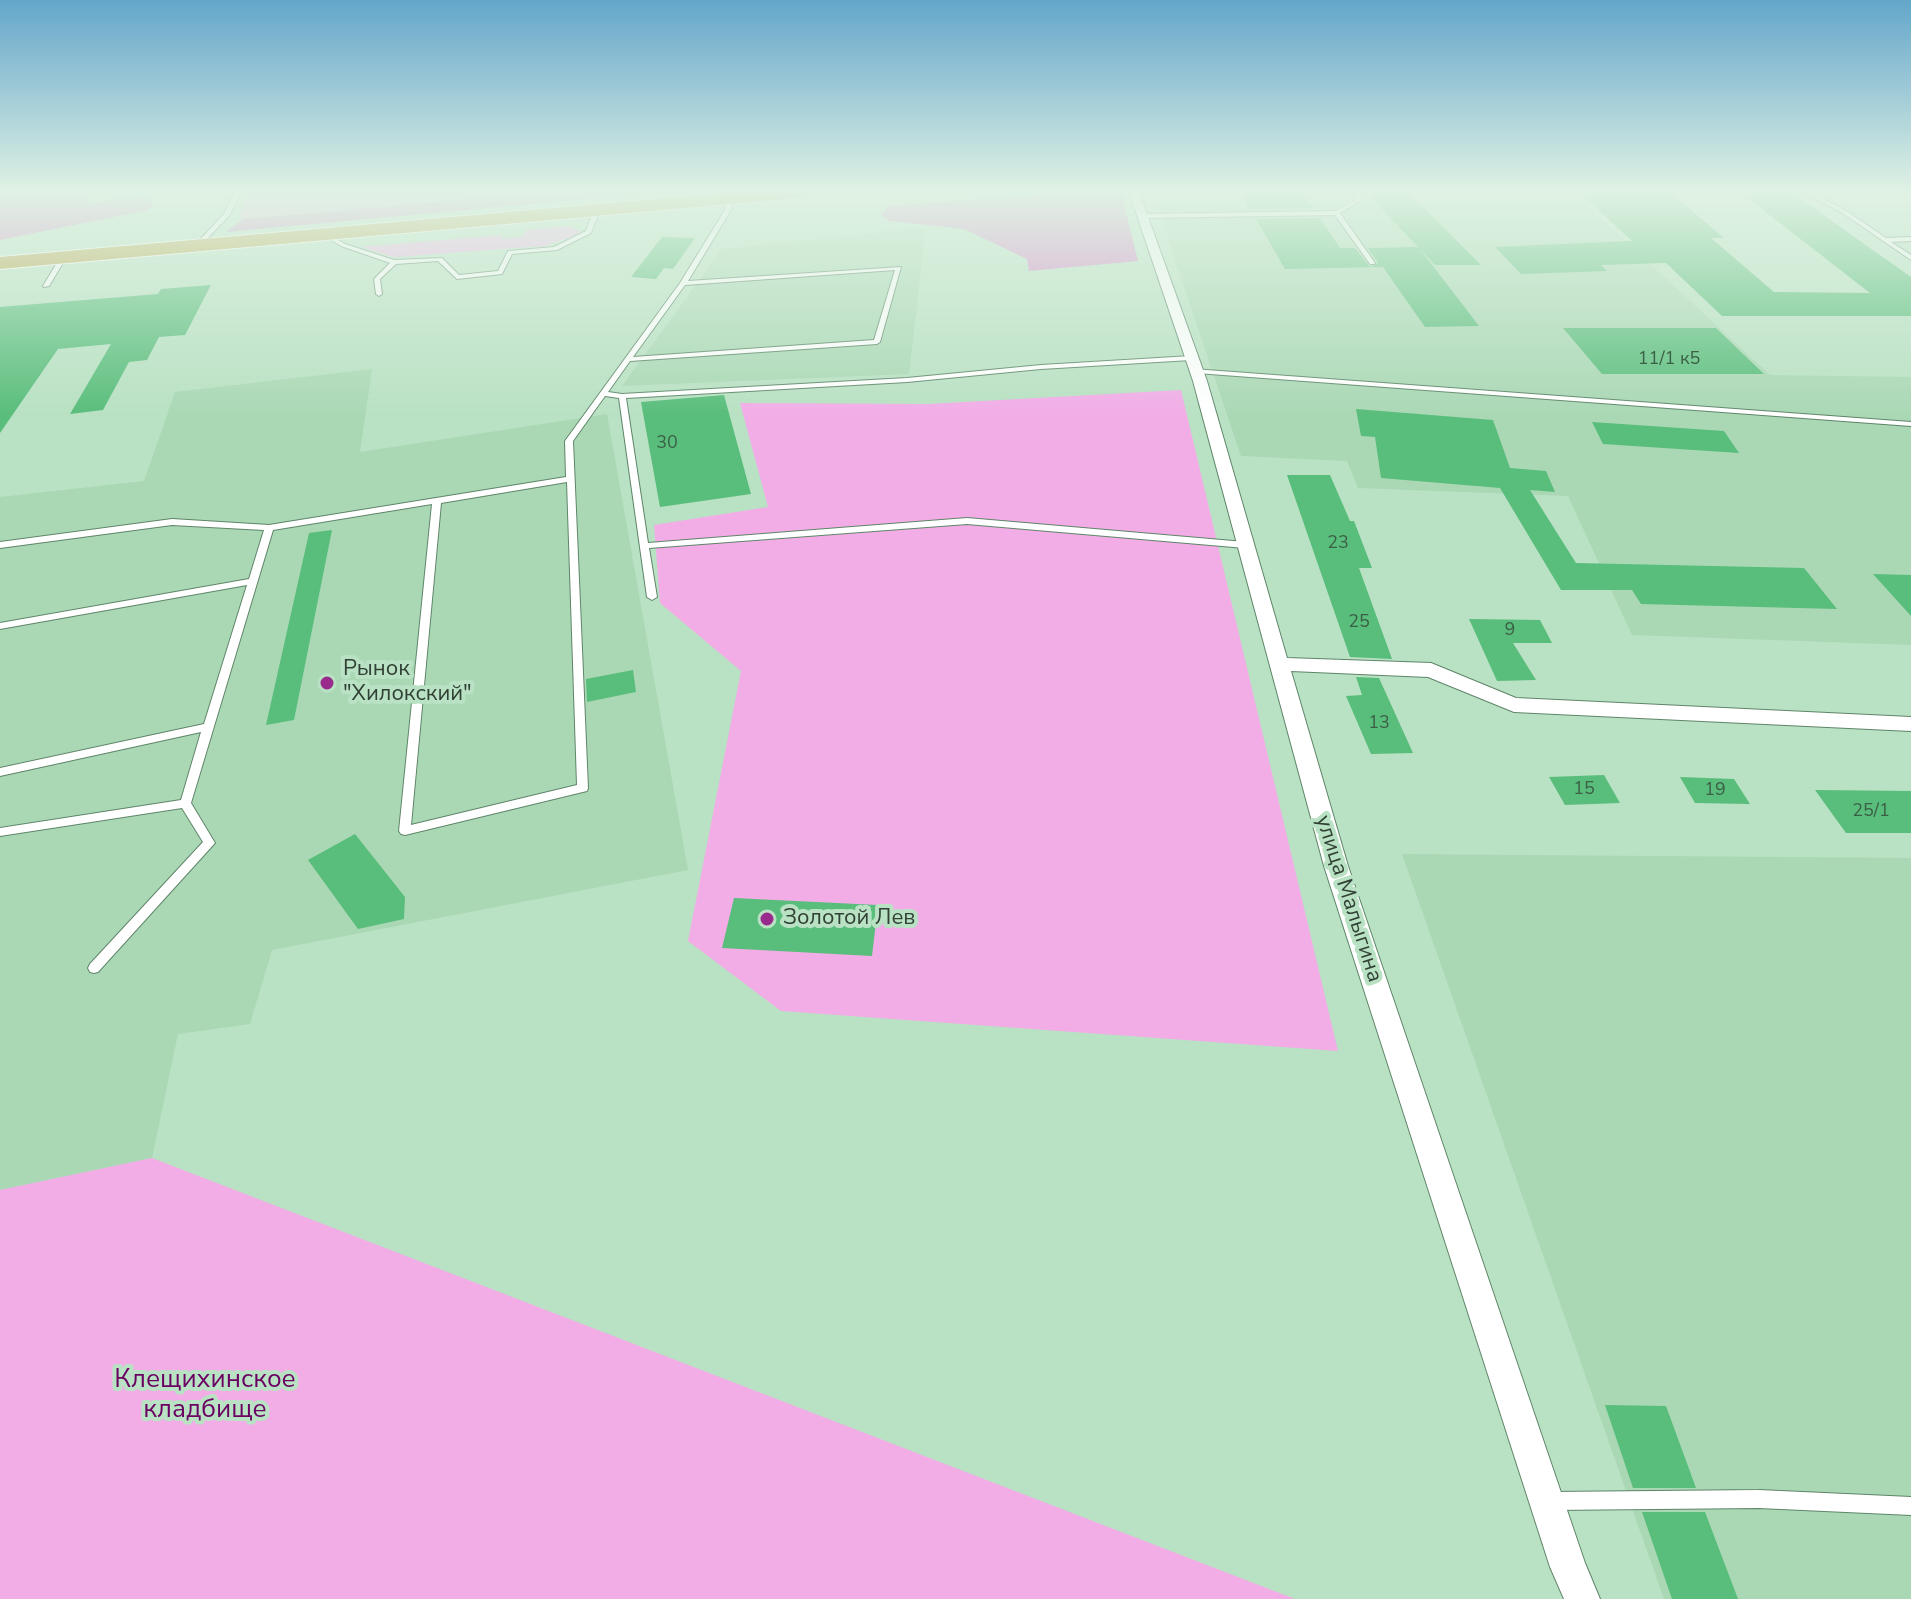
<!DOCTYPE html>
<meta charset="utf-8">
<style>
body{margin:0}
canvas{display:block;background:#b9e1c3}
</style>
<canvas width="1911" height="1599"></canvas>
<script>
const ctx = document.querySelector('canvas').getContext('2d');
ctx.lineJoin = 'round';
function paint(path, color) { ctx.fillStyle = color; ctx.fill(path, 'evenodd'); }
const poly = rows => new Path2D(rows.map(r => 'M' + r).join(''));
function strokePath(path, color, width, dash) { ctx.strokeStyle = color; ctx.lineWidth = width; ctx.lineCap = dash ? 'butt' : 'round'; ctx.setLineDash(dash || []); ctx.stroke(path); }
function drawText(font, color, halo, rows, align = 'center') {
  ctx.font = font + ' "Nunito Sans",sans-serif'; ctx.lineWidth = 8; ctx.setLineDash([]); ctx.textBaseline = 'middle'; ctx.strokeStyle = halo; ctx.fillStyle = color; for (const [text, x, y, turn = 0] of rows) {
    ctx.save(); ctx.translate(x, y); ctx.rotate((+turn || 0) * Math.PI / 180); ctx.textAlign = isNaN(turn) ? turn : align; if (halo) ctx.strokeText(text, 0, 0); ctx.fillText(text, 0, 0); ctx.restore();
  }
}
const built = poly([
 [1152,192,1573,192,1770,375,1911,377,1911,645,1632,635,1568,496,1358,488,1347,461,1241,456],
 [926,228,909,374,622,386,722,249],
 [372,369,360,452,607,414,688,870,272,950,250,1024,178,1034,152,1158,0,1190,0,497,144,481,175,392],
 [1402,854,1911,858,1911,1599,1664,1599]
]);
const green = poly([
 [250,192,546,192,243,219,240,214],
 [570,226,580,231,577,235,544,246,394,257,361,247,502,235,502,239,522,237,527,230],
 [1181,390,1338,1051,781,1011,688,941,741,671,660,603,654,525,768,507,740,403,928,404],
 [152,1158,1295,1599,0,1599,0,1190]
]);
const forest = poly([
 [83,192,91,204,141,195,154,204,148,210,0,240,0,193],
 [546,192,663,192,226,232,243,219],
 [1075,192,1121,192,1138,261,1029,271,1027,259,964,229,890,221,881,215,889,206]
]);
const building = poly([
 [1240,192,1302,192,1313,208,1250,209],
 [1366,192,1408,192,1481,265,1435,265,1420,249,1479,326,1425,327,1383,267,1285,269,1256,219,1320,218,1340,248,1355,248,1370,267,1378,263,1368,248,1418,247],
 [1579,192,1670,192,1724,238,1711,238,1774,292,1870,293,1740,192,1791,192,1911,277,1911,316,1722,316,1666,263,1601,265,1607,271,1521,274,1495,247,1632,241],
 [662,237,695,238,673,269,664,268,656,279,631,277],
 [211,285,185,335,159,337,147,360,129,362,103,410,70,414,111,344,58,349,0,433,0,307,158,294,161,289],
 [1563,328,1716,328,1764,374,1602,374],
 [724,395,751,494,660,507,641,402],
 [1356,409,1493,420,1510,468,1546,471,1555,492,1530,490,1576,563,1804,568,1837,609,1641,604,1632,590,1561,590,1500,488,1381,478,1375,437,1361,436],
 [1592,422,1724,431,1739,453,1603,444],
 [1287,475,1330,475,1350,521,1354,521,1372,568,1359,568,1392,659,1350,657],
 [332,530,294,720,266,725,309,533],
 [1873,574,1911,575,1911,616],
 [1469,619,1540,620,1552,643,1513,643,1536,680,1497,681],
 [633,670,636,692,587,702,586,679],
 [1356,677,1379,678,1413,753,1371,754,1346,696,1362,695],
 [1604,775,1620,803,1565,805,1549,777],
 [1680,777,1734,779,1750,804,1695,803],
 [1815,790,1911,791,1911,833,1846,833],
 [355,834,405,897,404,919,358,929,308,860],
 [734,898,878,905,872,956,722,948],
 [1605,1405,1666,1406,1696,1488,1633,1488],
 [1642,1512,1705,1512,1738,1599,1672,1599]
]);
const service = poly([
 [235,192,241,192,229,216,198,248,194,248,194,246,224,214,235,192],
 [1352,192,1358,192,1363,199,1340,213,1375,263,1374,264,1370,264,1335,215,1143,218,1140,216,1143,214,1336,211,1357,199,1352,192],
 [1802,192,1809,192,1845,210,1886,238,1911,237,1911,241,1891,242,1911,255,1911,260,1841,212,1802,192],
 [729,197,732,199,731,210,688,281,901,267,880,342,877,344,630,361,608,392,622,394,907,378,1041,365,1191,356,1194,358,1191,360,1041,369,907,382,626,398,648,543,967,518,1245,542,1249,545,1245,548,967,524,649,548,657,597,652,600,647,597,619,398,605,396,573,441,588,788,587,791,405,835,401,834,399,831,432,504,273,530,191,803,215,843,98,972,94,973,90,972,88,968,90,964,203,842,182,808,0,836,0,828,181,800,201,732,0,776,0,768,204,724,247,585,0,629,0,623,249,579,264,530,172,525,0,548,0,542,172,519,269,525,566,477,565,441,680,283,725,210,726,199,729,197],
 [895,270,874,340,633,357,685,285,895,270],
 [567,482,577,785,411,825,441,503,567,482],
 [596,210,599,212,591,233,557,250,512,254,502,274,457,279,438,261,396,264,380,279,382,294,379,296,376,294,374,279,390,263,341,246,325,236,330,235,345,244,394,260,442,258,459,275,498,271,508,251,554,247,586,231,593,212,596,210],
 [63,256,66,258,49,286,44,287,43,286,60,258,63,256],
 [1193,369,1911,422,1911,426,1196,373,1193,373,1193,369],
 [1759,1490,1911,1497,1911,1515,1759,1508,1552,1510,1546,1507,1543,1501,1546,1495,1552,1492,1759,1490]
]);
const minor = poly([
 [1129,192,1139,192,1207,381,1287,658,1431,663,1516,698,1911,717,1911,731,1514,712,1428,677,1291,671,1348,866,1585,1563,1600,1599,1564,1599,1550,1567,1324,866,1193,381,1129,192]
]);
const trunk = poly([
 [735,192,807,192,798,198,0,269,0,257,735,192]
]);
const markers = [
 [327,683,8,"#982b8c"],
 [767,919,8,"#982b8c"]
];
const numberNames = [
 ["11/1 к5",1669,360],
 ["30",667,444],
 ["23",1338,544],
 ["25",1359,623],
 ["9",1510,631],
 ["13",1379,724],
 ["15",1584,790],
 ["19",1715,791],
 ["25/1",1871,812]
];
const poiNames = [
 ["Рынок",343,670],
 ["\"Хилокский\"",343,695],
 ["Золотой Лев",783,919]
];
const streetNames = [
 ["улица Малыгина",1348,899,72]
];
const nearParknames = [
 ["Клещихинское",205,1381],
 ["кладбище",205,1411]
];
paint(built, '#aad8b5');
paint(green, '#f2ade7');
paint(forest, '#d784cb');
paint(building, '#59bd7b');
strokePath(service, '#5f8569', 2);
strokePath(minor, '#5f8569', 2);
strokePath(trunk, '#fff', 2);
paint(service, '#fff');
paint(minor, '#fff');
paint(trunk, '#b79f40');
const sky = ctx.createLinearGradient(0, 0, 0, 416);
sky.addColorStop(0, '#64a6cb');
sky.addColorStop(0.46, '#e0f2e4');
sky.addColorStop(1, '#e0f2e400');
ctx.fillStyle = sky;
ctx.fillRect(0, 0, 1911, 416);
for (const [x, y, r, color] of markers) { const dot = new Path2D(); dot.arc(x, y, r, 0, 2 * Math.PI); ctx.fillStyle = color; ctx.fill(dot); strokePath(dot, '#b9e1c3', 3); }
drawText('18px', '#3b6046', null, numberNames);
drawText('22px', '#314135', '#b9e1c3', poiNames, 'left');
drawText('22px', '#314135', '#b9e1c3', streetNames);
drawText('26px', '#6a0062', '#b9e1c3', nearParknames);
</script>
